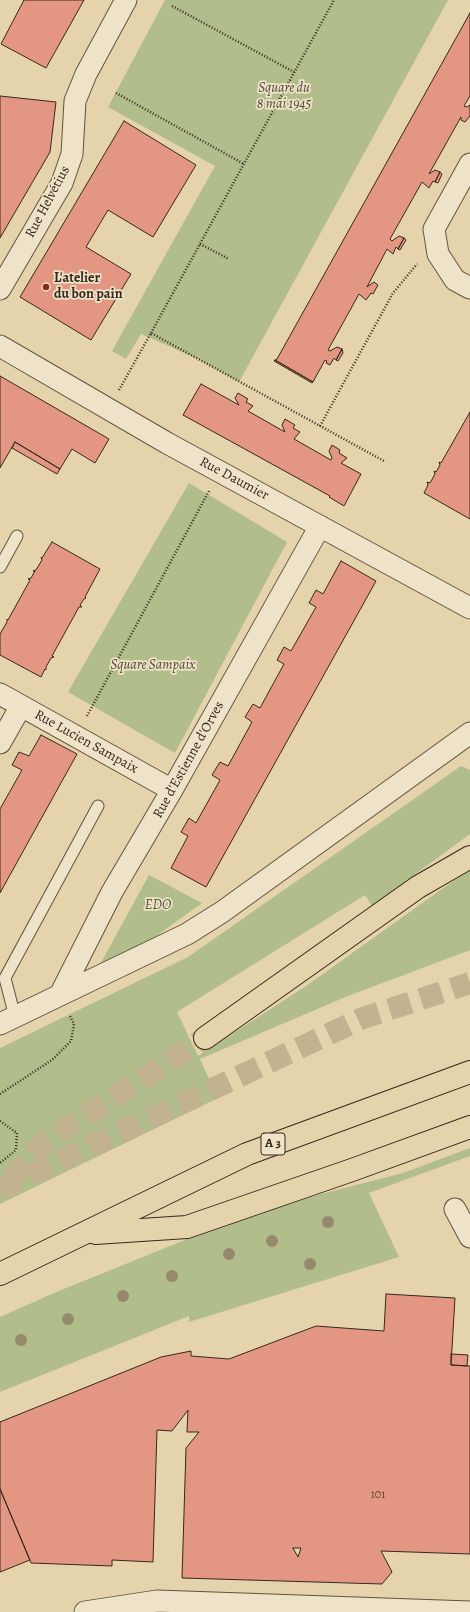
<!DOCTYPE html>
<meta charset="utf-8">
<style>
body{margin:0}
canvas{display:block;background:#e5d4ab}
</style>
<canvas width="470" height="1612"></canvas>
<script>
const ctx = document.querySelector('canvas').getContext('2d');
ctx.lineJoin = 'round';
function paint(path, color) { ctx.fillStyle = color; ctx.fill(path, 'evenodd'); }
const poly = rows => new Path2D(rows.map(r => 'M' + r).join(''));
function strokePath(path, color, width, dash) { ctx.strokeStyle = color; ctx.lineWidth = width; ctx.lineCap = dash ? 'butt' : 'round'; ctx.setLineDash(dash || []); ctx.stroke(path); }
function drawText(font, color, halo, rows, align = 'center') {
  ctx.font = font + ' Alegreya,serif'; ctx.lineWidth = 3.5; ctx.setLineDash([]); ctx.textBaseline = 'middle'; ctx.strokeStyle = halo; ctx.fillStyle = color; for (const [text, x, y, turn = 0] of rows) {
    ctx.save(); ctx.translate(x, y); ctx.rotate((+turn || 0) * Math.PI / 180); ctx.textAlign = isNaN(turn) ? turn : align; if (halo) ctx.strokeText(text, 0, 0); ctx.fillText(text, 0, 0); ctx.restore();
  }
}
const green = poly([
 [165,0,448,0,239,382,198,359,141,334,126,359,112,351,215,166,108,107],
 [189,483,287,542,175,753,68,692],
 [461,766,470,770,470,834,372,906,365,895,177,1012,198,1056,306,986,470,869,470,950,348,996,200,1059,218,1098,0,1204,0,1048,188,957],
 [149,875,202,903,137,950,98,968],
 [470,1148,470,1156,369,1193,399,1257,189,1322,189,1316,0,1392,0,1317,54,1293,234,1220,321,1194,403,1173]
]);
const building = poly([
 [24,0,84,0,46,68,1,44,24,0],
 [470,13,470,96,464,106,467,107,470,105,470,116,465,122,461,120,461,117,429,174,435,170,440,172,435,182,433,181,429,188,422,182,390,239,392,241,399,236,404,238,398,249,396,247,393,254,387,249,367,287,374,282,378,285,373,294,371,293,366,300,359,294,328,350,330,351,337,347,342,349,336,360,334,358,330,365,326,363,327,361,325,360,313,382,275,360,277,359,470,13],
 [0,96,56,102,50,152,0,238,0,96],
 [124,121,196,165,153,237,108,210,86,247,131,274,91,340,20,297,124,121],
 [440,172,442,174,438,183,435,182,440,172],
 [404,238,406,240,400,250,398,249,404,238],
 [342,349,343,353,338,361,336,360,342,349],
 [275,360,313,382,312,383,274,361,275,360],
 [0,376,109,439,95,463,72,449,60,469,15,442,0,468,0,376],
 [201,384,239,405,235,398,238,393,248,399,246,402,253,406,248,411,285,432,282,425,285,419,295,425,293,428,300,432,294,439,331,460,332,458,329,451,332,445,340,450,339,453,347,458,341,463,361,474,344,506,329,497,330,496,183,415,201,384],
 [470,412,470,519,424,493,428,485,427,482,430,483,435,474,434,471,436,472,440,465,439,462,441,463,470,412],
 [15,442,60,469,57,474,12,448,15,442],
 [52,542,100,569,85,597,86,598,84,599,80,605,82,607,79,607,52,656,54,657,51,658,46,667,46,670,45,669,41,677,0,655,0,634,7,622,7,619,8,620,30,580,28,579,31,578,35,571,33,571,36,570,42,560,41,557,42,558,52,542],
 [341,561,376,581,206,887,171,868,188,836,181,832,189,818,196,823,220,780,212,775,220,762,228,766,252,722,245,717,253,704,260,708,284,664,277,660,284,647,291,651,316,607,309,603,316,590,323,594,341,561],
 [41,735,77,754,0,893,0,809,22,770,12,765,19,752,29,756,41,735],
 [386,1294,455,1298,451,1365,470,1366,470,1554,381,1551,392,1572,382,1584,182,1578,186,1448,199,1432,187,1432,188,1410,172,1431,157,1430,153,1562,112,1560,112,1566,31,1563,0,1489,0,1422,161,1357,191,1351,191,1356,229,1359,316,1326,384,1331,386,1294],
 [293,1548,301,1548,298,1557,293,1548],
 [451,1354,468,1355,467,1366,451,1365,451,1354],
 [0,1489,30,1560,0,1572,0,1489]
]);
const motorwayTunnel = poly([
 [11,1179,45,1142,205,1038],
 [0,1189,363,1018,470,983]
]);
const path = poly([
 [172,6,294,72],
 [116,93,244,164],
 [200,244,229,259],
 [151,333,334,0],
 [119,390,151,333,384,461],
 [320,426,393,293,417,264],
 [87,716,209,491],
 [0,1094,52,1060,71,1041,74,1024,70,1016],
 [0,1121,17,1133,16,1150,0,1163]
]);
const service = poly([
 [0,567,17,536],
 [15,1017,5,978,98,806]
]);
const minor = poly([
 [470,164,434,229,438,254,455,280,470,288],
 [0,289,62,183,72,154,75,101,86,74,126,0],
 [0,346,167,443,470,608],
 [0,694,172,790],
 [0,743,21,706],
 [60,995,112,892,172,790,320,526],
 [0,1024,187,934,222,912,470,733],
 [455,1209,470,1237],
 [85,1612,157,1601,470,1612]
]);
const motorway = poly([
 [205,1038,418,887,470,857],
 [95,1233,187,1227,352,1170,470,1127],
 [0,1274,247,1154,470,1072]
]);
const trees = [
 [328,1222],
 [272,1241],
 [229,1254],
 [310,1264],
 [172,1276],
 [123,1296],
 [68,1319],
 [21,1340]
];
const markers = [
 [46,287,4,"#8f2418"]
];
const numberNames = [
 ["101",378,1495]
];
const shields = [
 [273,1144,24]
];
const shieldNames = [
 ["A 3",273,1144]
];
const parkNames = [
 ["Square du",284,89],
 ["8 mai 1945",284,105],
 ["Square Sampaix",153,666],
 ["EDO",158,906]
];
const streetNames = [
 ["Rue Helvétius",48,202,-62],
 ["Rue Daumier",234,479,28],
 ["Rue Lucien Sampaix",86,742,29],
 ["Rue d'Estienne d'Orves",189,760,-61]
];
const poiNames = [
 ["L'atelier",54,279],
 ["du bon pain",54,295]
];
paint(green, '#b1bd8b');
paint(building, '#e39681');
strokePath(building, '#36281d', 1);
strokePath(motorwayTunnel, '#c2b28f', 22, [22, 11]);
strokePath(service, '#625340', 13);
strokePath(minor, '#625340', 23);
strokePath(motorway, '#36281d', 24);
strokePath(path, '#36281d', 2.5, [1, 2]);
strokePath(service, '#eee3c8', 11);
strokePath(minor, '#eee3c8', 21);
strokePath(motorway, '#e5d4ab', 22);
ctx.fillStyle = '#968a6c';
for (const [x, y] of trees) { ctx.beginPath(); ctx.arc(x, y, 6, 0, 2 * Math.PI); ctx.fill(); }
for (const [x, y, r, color] of markers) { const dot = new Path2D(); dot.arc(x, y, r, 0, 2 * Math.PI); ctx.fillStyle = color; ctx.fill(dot); strokePath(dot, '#eee3c8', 1.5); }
drawText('12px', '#614436', null, numberNames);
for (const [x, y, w] of shields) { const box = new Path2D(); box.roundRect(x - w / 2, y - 11, w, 22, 3); ctx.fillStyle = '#eee3c8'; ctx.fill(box); strokePath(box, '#36281d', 1); }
drawText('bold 13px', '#36281d', null, shieldNames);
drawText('italic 14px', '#554d38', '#eee3c8', parkNames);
drawText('14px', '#36281d', '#eee3c8', streetNames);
drawText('bold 14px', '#36281d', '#eee3c8', poiNames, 'left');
</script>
